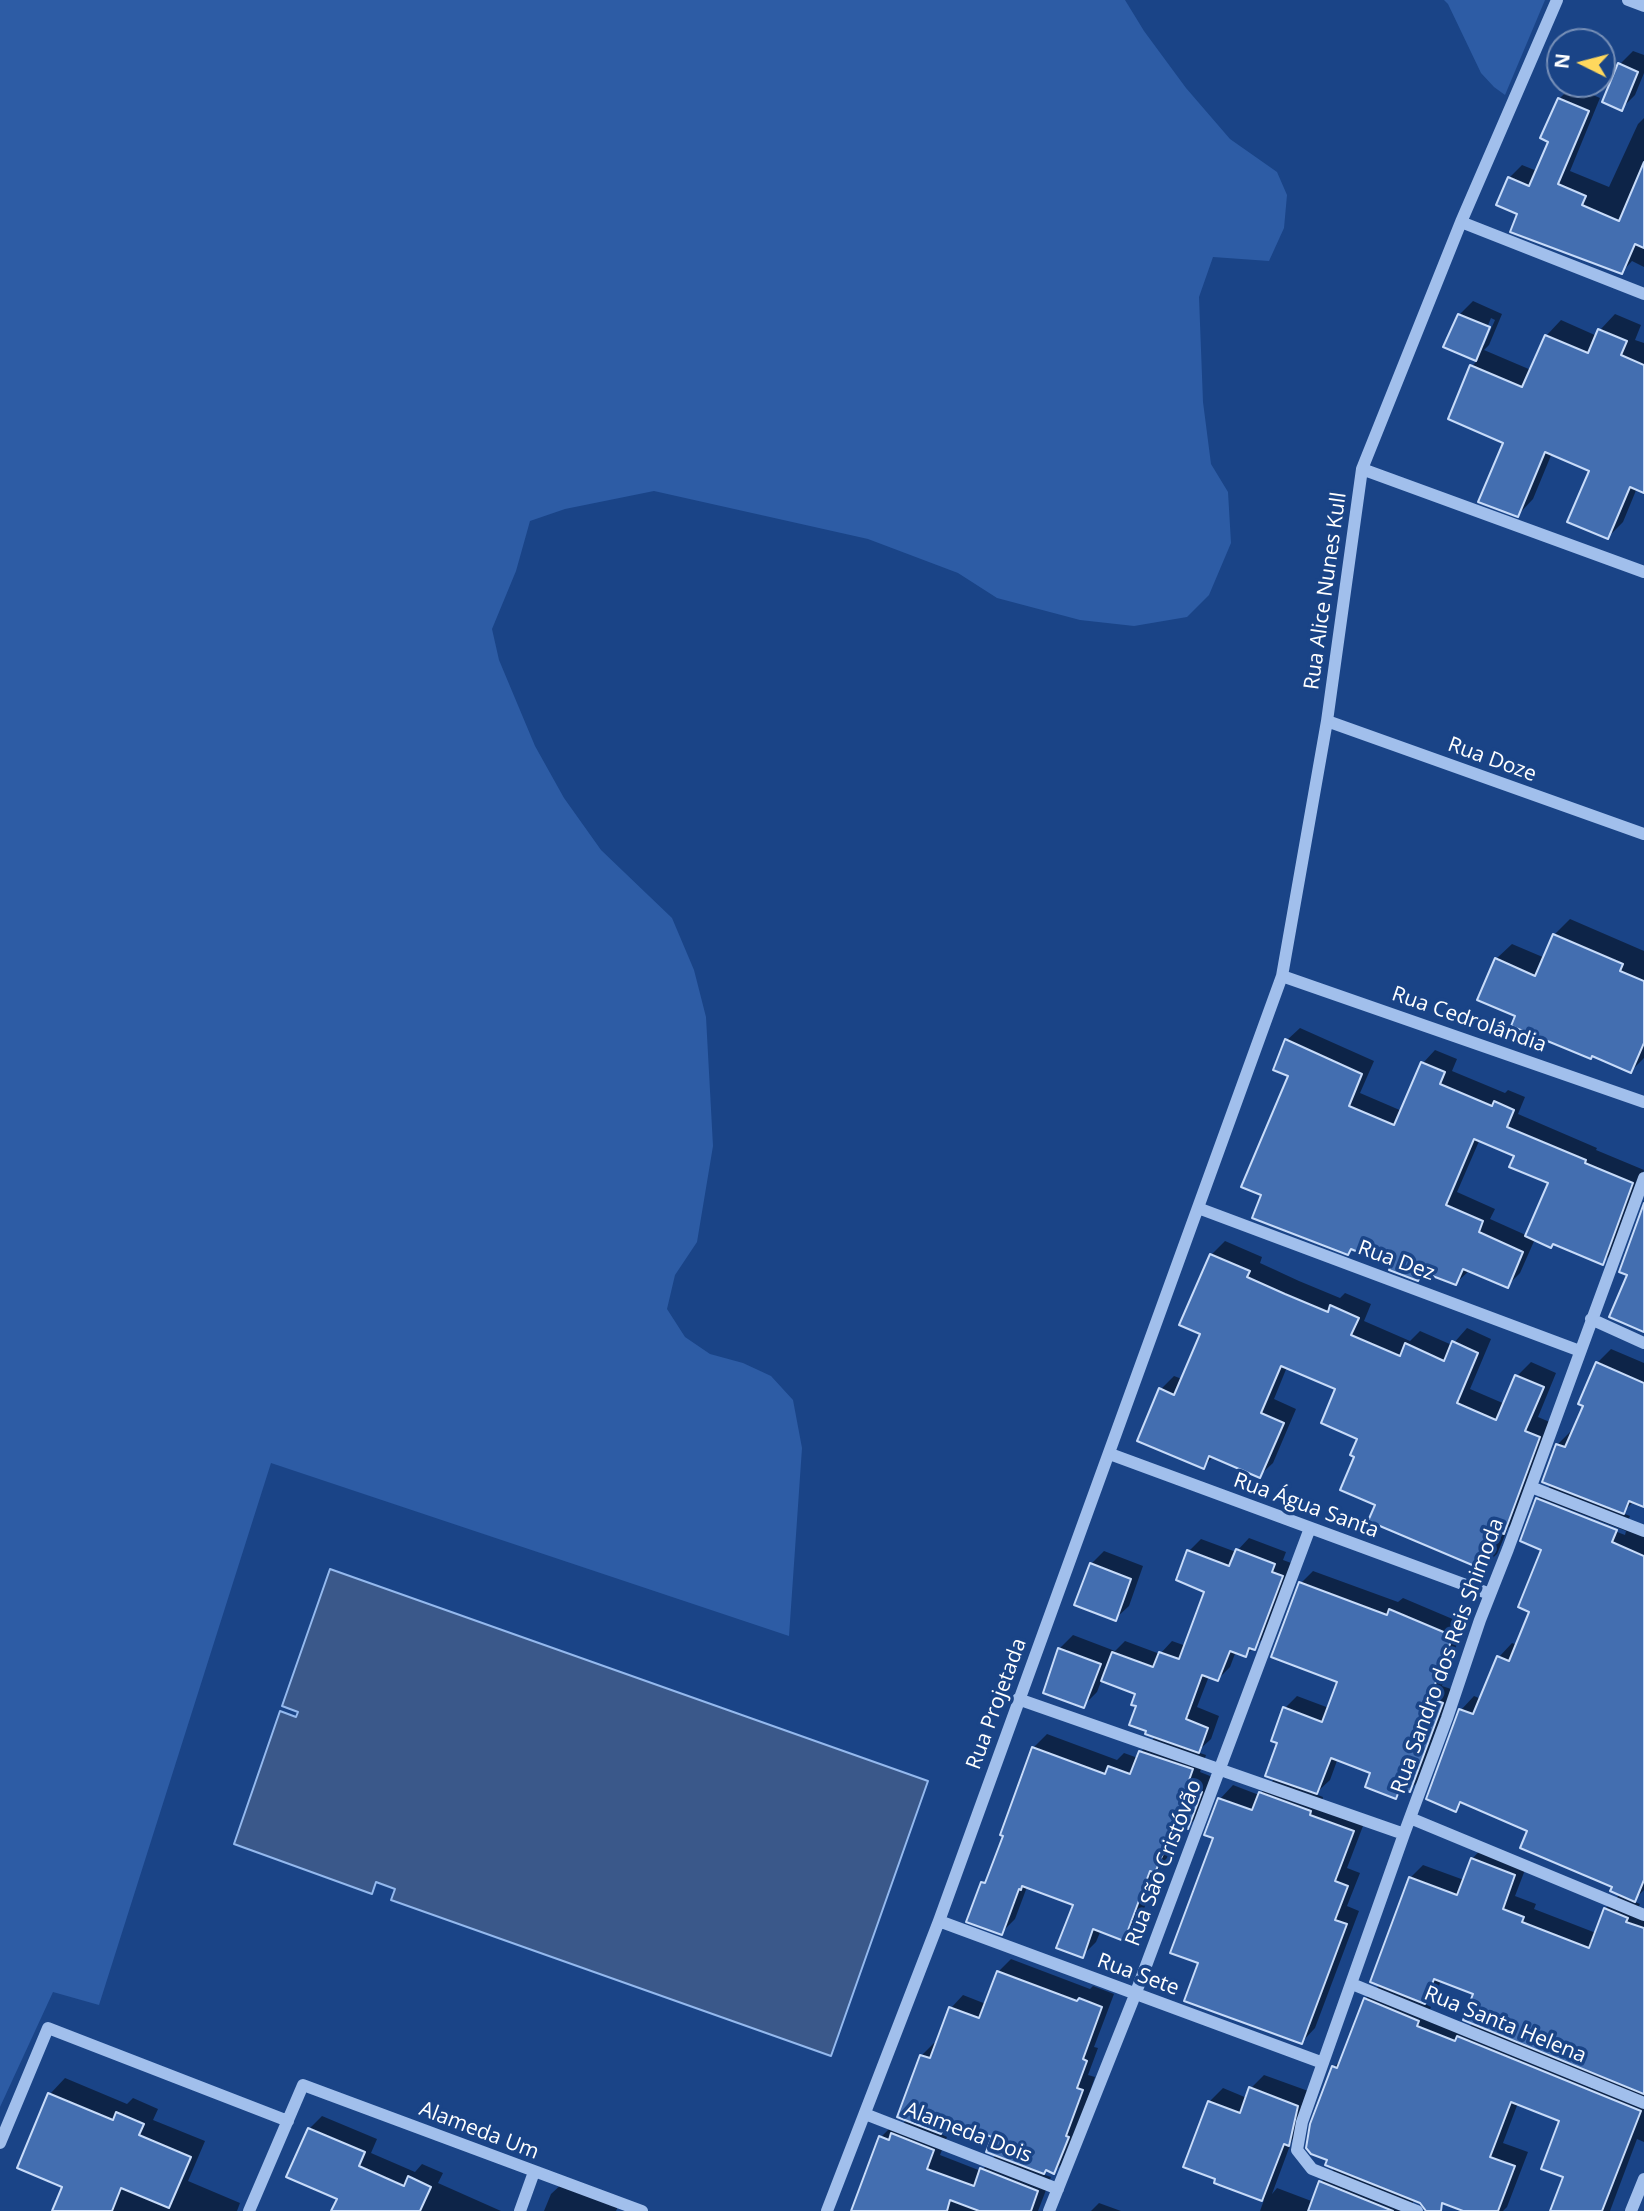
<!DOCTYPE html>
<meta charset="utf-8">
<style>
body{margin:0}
#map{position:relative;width:1644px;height:2211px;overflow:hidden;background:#1a4487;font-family:"Open Sans",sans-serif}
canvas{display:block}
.north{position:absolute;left:1546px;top:28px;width:70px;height:70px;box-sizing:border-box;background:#1a4487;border:2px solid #768fb7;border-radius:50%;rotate:276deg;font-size:19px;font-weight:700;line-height:28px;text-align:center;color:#fff}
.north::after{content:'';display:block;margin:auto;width:24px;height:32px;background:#ffd85d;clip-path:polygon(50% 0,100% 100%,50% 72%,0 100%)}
</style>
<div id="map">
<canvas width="1644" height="2211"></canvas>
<div class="north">N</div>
</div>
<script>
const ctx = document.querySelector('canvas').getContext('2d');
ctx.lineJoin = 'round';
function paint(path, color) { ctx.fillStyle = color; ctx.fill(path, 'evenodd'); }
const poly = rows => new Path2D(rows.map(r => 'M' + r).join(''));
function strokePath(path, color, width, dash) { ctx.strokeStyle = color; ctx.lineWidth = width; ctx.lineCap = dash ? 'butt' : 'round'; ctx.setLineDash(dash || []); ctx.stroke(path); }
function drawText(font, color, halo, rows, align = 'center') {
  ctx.font = font + ' "Open Sans",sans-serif'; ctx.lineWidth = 7; ctx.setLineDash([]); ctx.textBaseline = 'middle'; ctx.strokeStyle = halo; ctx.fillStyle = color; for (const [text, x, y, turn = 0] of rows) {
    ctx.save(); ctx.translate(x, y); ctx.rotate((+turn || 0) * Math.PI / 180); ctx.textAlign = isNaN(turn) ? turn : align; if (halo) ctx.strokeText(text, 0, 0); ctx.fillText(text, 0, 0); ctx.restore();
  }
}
const green = poly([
 [0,0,1125,0,1144,31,1186,88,1230,139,1277,172,1287,195,1284,228,1269,261,1213,257,1199,297,1203,402,1211,464,1228,492,1231,543,1209,595,1187,617,1134,626,1080,620,997,598,958,573,868,539,654,491,565,509,530,521,516,571,492,629,499,660,535,746,564,798,601,850,672,918,694,970,706,1017,713,1146,697,1242,675,1275,667,1309,685,1337,710,1354,743,1363,771,1376,793,1400,802,1448,789,1636,271,1463,99,2005,53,1992,0,2107],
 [1444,0,1545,0,1505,95,1494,87,1481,73,1448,4]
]);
const water = poly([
 [330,1569,928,1781,831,2056,391,1900,395,1889,376,1882,372,1894,234,1844,280,1711,296,1717,298,1712,282,1706,330,1569]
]);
const shadow = poly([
 [1633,51,1644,55,1644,73,1635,95,1621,109,1620,64],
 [1572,86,1600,98,1570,171,1609,187,1638,124,1644,118,1644,267,1632,261,1622,272,1520,213,1509,178,1522,165,1537,171,1550,141,1559,99],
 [1473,301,1502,314,1489,345,1484,350,1531,370,1546,336,1561,320,1597,336,1600,330,1615,314,1641,325,1635,340,1644,343,1644,491,1637,488,1623,522,1608,537,1591,470,1552,453,1533,499,1518,515,1505,442,1472,366,1478,360,1446,346,1459,315],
 [1491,318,1495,320,1484,345,1480,345],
 [1570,919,1644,951,1644,1058,1631,1071,1517,1015,1496,959,1512,944,1545,958,1554,935],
 [1300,1028,1374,1061,1360,1093,1402,1111,1423,1063,1435,1050,1457,1059,1452,1071,1505,1093,1508,1090,1525,1097,1518,1114,1597,1148,1596,1150,1644,1170,1615,1250,1602,1263,1554,1242,1535,1239,1520,1273,1507,1286,1470,1270,1456,1283,1426,1271,1418,1279,1394,1265,1353,1248,1348,1253,1263,1195,1290,1075,1287,1040],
 [1480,1139,1516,1155,1550,1183,1528,1236,1490,1219,1495,1209,1457,1192],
 [1225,1241,1262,1257,1260,1263,1299,1281,1340,1298,1345,1293,1371,1304,1364,1321,1410,1341,1420,1331,1452,1345,1467,1328,1491,1339,1470,1389,1505,1404,1517,1376,1531,1362,1556,1373,1538,1417,1552,1423,1517,1519,1508,1528,1497,1554,1483,1567,1377,1504,1356,1456,1359,1438,1337,1388,1287,1367,1274,1399,1296,1409,1273,1463,1259,1476,1214,1456,1203,1467,1161,1389,1174,1376,1182,1379,1202,1333,1211,1255],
 [1611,1349,1644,1363,1644,1505,1634,1501,1622,1513,1630,1516,1624,1529,1644,1537,1644,1890,1633,1901,1640,1904,1638,1908,1644,1910,1644,2142,1637,2139,1610,2211,1552,2211,1565,2176,1561,2120,1518,2103,1503,2143,1528,2152,1507,2207,1503,2211,1462,2211,1463,2209,1413,2190,1414,2200,1410,2211,1260,2211,1264,2200,1216,2182,1209,2102,1223,2088,1247,2098,1251,2088,1264,2075,1311,2092,1302,2130,1292,2140,1272,2194,1277,2188,1314,2202,1321,2182,1336,2167,1334,2067,1342,2059,1365,1999,1381,1984,1410,1878,1423,1865,1464,1880,1472,1859,1485,1845,1528,1862,1515,1896,1536,1904,1534,1909,1596,1933,1605,1909,1620,1894,1614,1886,1530,1830,1463,1802,1455,1810,1461,1710,1474,1696,1481,1699,1499,1657,1512,1643,1517,1645,1532,1611,1543,1549,1537,1499,1553,1484,1557,1445,1571,1431,1573,1432,1585,1405,1597,1363],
 [1542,1499,1626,1531,1625,1535,1542,1503],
 [1441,1980,1475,1993,1474,2022,1469,2027,1429,2013,1431,2007,1423,2003,1438,1989],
 [1249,1538,1286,1552,1283,1560,1294,1564,1266,1636,1246,1655,1236,1651,1230,1667,1218,1679,1209,1676,1197,1707,1219,1716,1211,1739,1197,1752,1206,1755,1200,1772,1215,1778,1201,1813,1187,1827,1182,1825,1168,1857,1160,1865,1138,1925,1124,1939,1101,1930,1096,1942,1082,1956,1075,1904,1027,1887,1015,1919,1001,1933,983,1883,990,1876,1033,1748,1047,1734,1117,1760,1124,1753,1138,1758,1141,1752,1156,1736,1138,1705,1137,1693,1102,1679,1097,1692,1083,1706,1059,1649,1073,1635,1115,1651,1125,1641,1160,1654,1172,1641,1186,1646,1207,1591,1178,1579,1189,1551,1201,1539,1236,1552],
 [1104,1551,1143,1566,1129,1606,1115,1619,1091,1564],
 [1313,1571,1398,1602,1403,1598,1462,1623,1462,1630,1442,1686,1454,1690,1422,1777,1410,1790,1405,1788,1396,1797,1373,1772,1338,1758,1330,1780,1315,1794,1323,1797,1322,1801,1366,1818,1347,1868,1360,1873,1347,1906,1359,1911,1315,2028,1302,2042,1200,1962,1220,1799,1233,1785,1259,1795,1275,1778,1285,1708,1297,1696,1329,1708,1339,1681,1301,1583],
 [1011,1959,1090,1989,1093,1986,1114,1994,1094,2047,1098,2048,1088,2075,1095,2077,1067,2159,1054,2172,1047,2169,1042,2174,1051,2177,1038,2211,858,2211,881,2137,895,2123,901,2126,907,2119,921,2056,934,2043,937,2044,951,2008,963,1995,986,2004,998,1972],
 [952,2120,994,2136,997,2154,981,2171,940,2155,947,2137,939,2133],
 [65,2078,127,2104,133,2098,158,2109,153,2120,205,2141,188,2181,240,2203,237,2211,55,2211,65,2186,50,2094],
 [322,2116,377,2139,371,2153,415,2172,422,2164,443,2173,438,2183,501,2211,333,2211,339,2198,309,2129],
 [565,2181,619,2204,616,2211,544,2211,551,2194],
 [1099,2203,1121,2211,1091,2211]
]);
const building = poly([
 [1618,63,1638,72,1622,111,1602,102,1618,63],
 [1558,98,1589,111,1558,184,1586,196,1582,205,1619,221,1644,162,1644,248,1635,244,1622,274,1510,232,1517,214,1496,205,1508,177,1529,186,1548,142,1540,138,1558,98],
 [1458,314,1490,327,1476,361,1443,347,1458,314],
 [1598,329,1627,341,1621,355,1644,365,1644,493,1630,487,1608,539,1567,522,1589,471,1545,452,1518,517,1478,502,1503,443,1448,419,1470,365,1522,387,1545,335,1588,353,1598,329],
 [1553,934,1623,964,1620,971,1644,981,1644,1043,1631,1073,1592,1056,1591,1059,1511,1026,1515,1016,1477,1000,1495,958,1535,976,1553,934],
 [1285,1039,1362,1074,1349,1106,1394,1125,1421,1062,1445,1072,1440,1084,1492,1106,1494,1101,1514,1110,1507,1127,1586,1160,1585,1163,1633,1183,1603,1265,1553,1244,1551,1248,1525,1236,1548,1183,1509,1167,1514,1156,1474,1139,1446,1205,1483,1221,1479,1232,1523,1252,1508,1288,1463,1269,1456,1285,1422,1272,1418,1281,1389,1270,1391,1266,1351,1249,1348,1255,1252,1218,1261,1195,1241,1187,1288,1076,1273,1070,1285,1039],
 [1644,1203,1644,1332,1609,1317,1627,1275,1619,1272,1644,1203],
 [1210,1254,1250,1271,1247,1277,1285,1294,1328,1312,1330,1305,1359,1318,1351,1335,1400,1356,1405,1343,1444,1361,1452,1341,1478,1353,1457,1403,1496,1420,1515,1375,1544,1387,1525,1431,1540,1437,1504,1534,1499,1532,1484,1570,1368,1521,1375,1505,1340,1490,1354,1457,1350,1455,1357,1439,1321,1423,1335,1389,1281,1366,1261,1413,1284,1423,1260,1478,1209,1456,1204,1469,1137,1441,1159,1388,1174,1395,1200,1334,1179,1325,1210,1254],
 [1596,1362,1644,1383,1644,1507,1629,1501,1624,1514,1542,1482,1556,1444,1565,1447,1583,1406,1578,1404,1596,1362],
 [1536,1498,1617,1530,1612,1542,1644,1556,1644,1880,1635,1902,1610,1891,1612,1887,1520,1848,1527,1831,1460,1802,1456,1812,1426,1799,1459,1709,1473,1714,1497,1656,1509,1661,1529,1612,1518,1607,1541,1550,1520,1541,1536,1498],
 [1236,1549,1275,1564,1272,1572,1283,1576,1255,1650,1249,1648,1246,1657,1230,1651,1218,1681,1202,1675,1186,1719,1208,1728,1199,1753,1145,1734,1146,1731,1129,1725,1136,1706,1131,1705,1135,1694,1101,1681,1112,1652,1153,1667,1159,1652,1179,1659,1204,1592,1176,1580,1187,1550,1229,1566,1236,1549],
 [1090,1563,1131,1579,1116,1621,1074,1605,1090,1563],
 [1299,1582,1387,1615,1389,1609,1453,1636,1430,1698,1443,1703,1410,1792,1400,1788,1396,1799,1365,1787,1370,1773,1331,1758,1317,1794,1265,1776,1277,1743,1271,1741,1283,1707,1322,1722,1337,1682,1271,1657,1299,1582],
 [1058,1648,1101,1664,1084,1708,1043,1693,1058,1648],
 [1032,1747,1105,1774,1108,1766,1130,1774,1139,1751,1193,1769,1187,1786,1202,1792,1188,1829,1175,1824,1155,1873,1150,1871,1124,1941,1093,1929,1083,1958,1056,1948,1073,1905,1022,1886,1021,1890,1019,1889,1002,1935,966,1922,981,1882,985,1883,1003,1836,1000,1835,1032,1747],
 [1259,1792,1311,1811,1310,1815,1354,1831,1335,1881,1348,1886,1335,1920,1347,1924,1302,2044,1184,2001,1198,1963,1170,1953,1213,1838,1204,1835,1218,1798,1252,1810,1259,1792],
 [1471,1858,1515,1875,1503,1909,1524,1917,1522,1922,1589,1948,1604,1908,1628,1918,1626,1922,1644,1928,1644,2094,1463,2020,1473,1994,1434,1979,1425,2004,1370,1982,1409,1877,1457,1895,1471,1858],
 [997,1971,1077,2001,1079,1998,1102,2007,1083,2059,1087,2061,1077,2088,1083,2090,1066,2136,1069,2137,1054,2174,1046,2170,1044,2174,986,2152,992,2137,946,2120,941,2134,897,2117,920,2055,930,2058,949,2007,979,2018,997,1971],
 [1364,1998,1419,2021,1417,2026,1455,2041,1457,2036,1641,2111,1602,2211,1550,2211,1563,2177,1541,2169,1559,2121,1511,2102,1490,2157,1515,2166,1498,2211,1463,2211,1442,2203,1441,2211,1426,2211,1420,2203,1325,2165,1327,2160,1311,2154,1306,2148,1310,2124,1332,2066,1337,2068,1364,1998],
 [1249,2087,1298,2106,1289,2146,1284,2144,1262,2201,1214,2183,1215,2179,1183,2167,1208,2101,1240,2113,1249,2087],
 [48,2093,113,2120,116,2112,144,2124,139,2135,191,2157,169,2208,121,2188,112,2211,52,2211,62,2187,17,2168,48,2093],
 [308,2128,365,2152,359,2166,404,2186,408,2176,431,2187,420,2211,331,2211,337,2199,286,2177,308,2128],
 [891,2133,934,2150,927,2169,974,2186,980,2168,1038,2191,1031,2211,979,2211,950,2200,947,2211,851,2211,879,2136,889,2140,891,2133],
 [1319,2181,1393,2211,1308,2211,1319,2181]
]);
const minor = poly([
 [1628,0,1644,6],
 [1461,222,1644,294],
 [1362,469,1644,572],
 [1327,721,1644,834],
 [1282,976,1644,1102],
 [1198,1208,1580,1351],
 [1591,1319,1644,1343],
 [1110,1454,1490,1594],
 [1531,1487,1644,1531],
 [1018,1699,1404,1834],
 [1410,1818,1644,1915],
 [939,1921,1323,2063],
 [1352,1984,1644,2103],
 [865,2114,1058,2189],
 [0,2143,48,2028,288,2121],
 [249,2211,303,2085,642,2211],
 [520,2211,534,2172],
 [827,2211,939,1921,1282,976,1327,721,1362,469,1461,222,1557,0],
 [1049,2211,1135,1995,1310,1528],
 [1417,2211,1312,2169,1297,2150,1302,2122,1404,1834,1447,1718,1480,1620,1508,1549,1644,1178],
 [1631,2211,1644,2179]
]);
const streetNames = [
 ["Rua Alice Nunes Kull",1326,591,-82],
 ["Rua Doze",1492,760,20],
 ["Rua Cedrolândia",1469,1020,19],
 ["Rua Dez",1396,1261,20],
 ["Rua Água Santa",1306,1506,20],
 ["Rua Sandro dos Reis Shimoda",1448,1656,-70],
 ["Rua Projetada",997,1704,-70],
 ["Rua São Cristóvão",1164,1863,-69],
 ["Rua Sete",1138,1975,20],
 ["Rua Santa Helena",1505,2025,22],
 ["Alameda Um",479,2131,21],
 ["Alameda Dois",968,2133,21]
];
paint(green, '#2d5ca5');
paint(water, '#3a588a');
strokePath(water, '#94b9ee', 2);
paint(shadow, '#0007');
paint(building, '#436eb0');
strokePath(building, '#c7dbf9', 2);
strokePath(minor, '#a1bfec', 12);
drawText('21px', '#fff', '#1a4487', streetNames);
</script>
